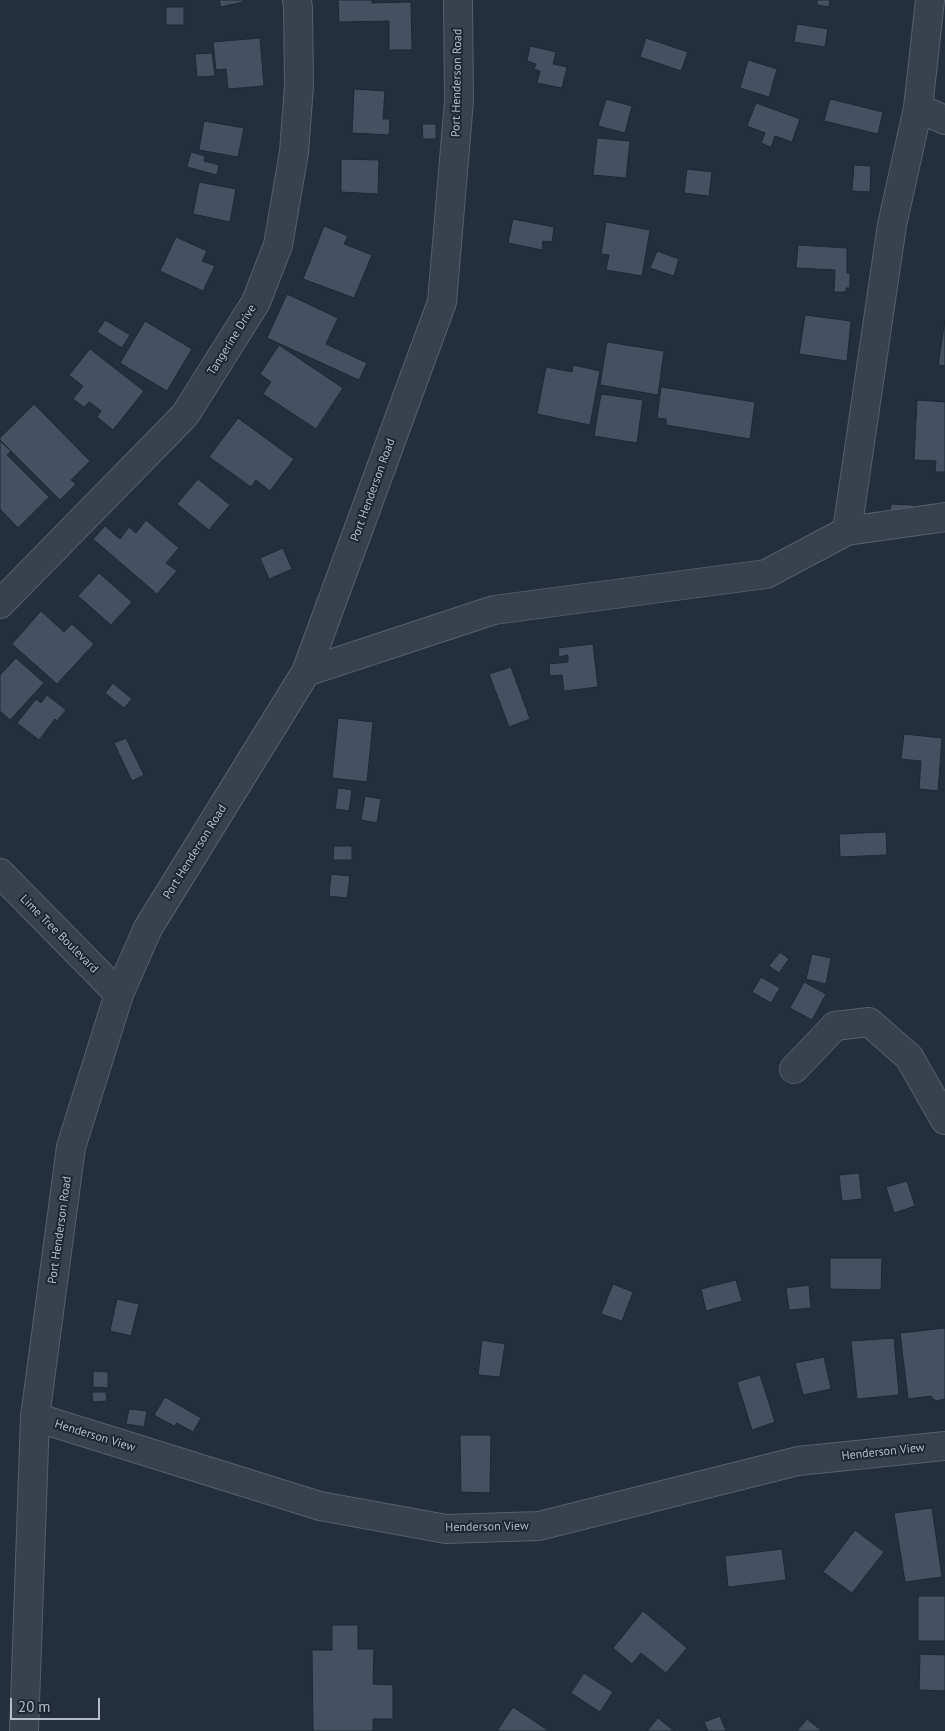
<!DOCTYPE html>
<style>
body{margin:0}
#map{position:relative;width:945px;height:1731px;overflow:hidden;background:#242f3e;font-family:"PT Sans",sans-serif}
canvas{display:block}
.scale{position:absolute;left:10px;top:1698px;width:90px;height:22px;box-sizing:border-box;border:2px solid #b4bcc9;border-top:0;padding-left:6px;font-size:15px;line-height:18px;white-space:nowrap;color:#b4bcc9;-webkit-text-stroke:4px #1d2633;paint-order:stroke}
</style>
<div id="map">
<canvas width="945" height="1731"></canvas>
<div class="scale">20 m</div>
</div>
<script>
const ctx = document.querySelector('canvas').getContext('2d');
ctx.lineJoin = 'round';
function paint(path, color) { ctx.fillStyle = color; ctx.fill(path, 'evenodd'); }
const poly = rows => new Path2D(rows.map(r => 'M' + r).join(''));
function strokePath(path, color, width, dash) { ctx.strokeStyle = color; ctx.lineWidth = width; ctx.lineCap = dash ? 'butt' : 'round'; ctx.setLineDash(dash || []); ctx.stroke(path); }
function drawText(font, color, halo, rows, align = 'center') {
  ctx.font = font + ' "PT Sans",sans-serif'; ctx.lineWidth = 4; ctx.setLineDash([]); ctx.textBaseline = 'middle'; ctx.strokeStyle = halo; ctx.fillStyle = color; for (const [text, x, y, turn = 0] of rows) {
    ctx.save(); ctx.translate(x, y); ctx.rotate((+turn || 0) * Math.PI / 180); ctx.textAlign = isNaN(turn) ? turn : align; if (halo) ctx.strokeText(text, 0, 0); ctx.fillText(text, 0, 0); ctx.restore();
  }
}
const building = poly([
 [219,0,243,0,243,2,221,7,219,0],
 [338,0,372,0,372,3,411,2,412,50,389,50,389,21,339,22,338,0],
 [817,0,830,0,829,7,817,5,817,0],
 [166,7,184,7,184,25,166,25,166,7],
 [797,24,828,29,825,47,794,42,797,24],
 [260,38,264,86,228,89,226,69,216,70,213,42,260,38],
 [646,38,688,52,681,71,640,57,646,38],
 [530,46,556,52,553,64,567,67,562,88,537,83,540,71,534,69,536,64,527,61,530,46],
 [212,53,215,76,197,77,195,54,212,53],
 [748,60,777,69,769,97,740,88,748,60],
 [354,89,385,91,383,119,390,119,389,135,352,133,354,89],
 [606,99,632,106,625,133,598,126,606,99],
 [830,99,883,112,878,134,824,121,830,99],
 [756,103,800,119,792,142,775,136,771,147,761,143,765,133,747,126,756,103],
 [204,121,244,128,238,157,199,150,204,121],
 [422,124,436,124,436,139,423,139,422,124],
 [597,138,630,141,626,178,593,175,597,138],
 [191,152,205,156,204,161,219,165,217,175,187,167,191,152],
 [341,159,379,160,378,194,341,192,341,159],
 [854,165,871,166,870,192,852,191,854,165],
 [687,169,712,172,709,196,684,193,687,169],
 [199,182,236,189,230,222,193,214,199,182],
 [513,219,554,227,552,242,543,241,542,250,508,243,513,219],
 [606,222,650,230,642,276,606,270,609,255,601,254,606,222],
 [324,226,348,236,344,244,372,255,354,298,303,279,324,226],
 [176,237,207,251,202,261,215,266,203,291,160,271,176,237],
 [798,245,847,248,847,273,850,273,850,288,846,288,846,292,834,292,835,270,796,268,798,245],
 [657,251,679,259,674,276,650,268,657,251],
 [287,294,338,318,326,344,367,363,359,380,267,338,287,294],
 [805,315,851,321,847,361,799,354,805,315],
 [105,320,130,335,122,348,97,332,105,320],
 [145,321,192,349,167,391,120,363,145,321],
 [945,321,945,366,938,365,945,321],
 [607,342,664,351,658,395,600,385,607,342],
 [279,345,343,388,316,429,263,394,271,382,260,374,279,345],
 [90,349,144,391,113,430,97,417,101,411,89,402,84,407,73,399,83,386,69,375,90,349],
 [573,365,600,371,590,425,537,414,546,367,572,372,573,365],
 [661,387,755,402,750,439,666,425,666,419,657,418,661,387],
 [601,394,643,400,637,443,594,436,601,394],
 [917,400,945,402,945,472,935,472,936,461,914,460,917,400],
 [34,404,90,461,71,480,76,484,60,500,0,440,0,438,34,404],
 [238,418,294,459,270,491,256,480,251,487,209,457,238,418],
 [0,441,11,451,7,455,49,497,18,528,0,509,0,441],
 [198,479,230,505,209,530,177,504,198,479],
 [891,504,914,505,912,527,889,525,891,504],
 [146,520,179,548,166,563,177,571,157,594,93,539,105,526,120,539,129,527,136,533,146,520],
 [283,548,292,569,269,579,260,558,283,548],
 [99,573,132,602,111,625,78,596,99,573],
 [41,611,64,632,72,624,94,644,57,684,12,644,41,611],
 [593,644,598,687,564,691,562,675,550,676,549,664,568,662,568,655,559,657,558,648,593,644],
 [16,658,44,683,10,720,0,711,0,675,16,658],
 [511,667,530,719,509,727,489,674,511,667],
 [113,683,132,699,124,708,105,693,113,683],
 [47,695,66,710,57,721,55,719,39,740,17,723,36,699,41,703,47,695],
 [338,718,373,722,367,782,332,778,338,718],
 [904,734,942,738,938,791,919,789,921,761,901,759,904,734],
 [126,738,144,775,132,781,114,743,126,738],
 [338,788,352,790,349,811,335,809,338,788],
 [365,796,381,799,377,823,361,820,365,796],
 [886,832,887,855,840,857,839,834,886,832],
 [334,846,352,846,352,860,333,860,334,846],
 [331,874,350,876,347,898,329,896,331,874],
 [780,952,789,959,779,973,769,966,780,952],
 [812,954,831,958,826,984,806,979,812,954],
 [761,977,780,988,771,1003,752,992,761,977],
 [804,982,826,994,812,1020,790,1008,804,982],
 [859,1173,862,1199,842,1201,839,1175,859,1173],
 [907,1181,915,1206,894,1213,886,1187,907,1181],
 [830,1258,882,1258,881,1290,830,1289,830,1258],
 [736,1280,742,1301,706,1311,701,1289,736,1280],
 [613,1284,633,1292,622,1321,601,1314,613,1284],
 [809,1285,811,1308,789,1310,786,1288,809,1285],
 [117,1299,139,1304,131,1336,110,1331,117,1299],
 [945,1328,945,1399,937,1401,933,1399,931,1396,908,1399,900,1333,945,1328],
 [894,1338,899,1395,857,1399,851,1341,894,1338],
 [482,1340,505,1344,500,1377,478,1375,482,1340],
 [824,1357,831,1389,803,1395,795,1363,824,1357],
 [93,1371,108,1372,108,1388,93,1387,93,1371],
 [760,1375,775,1422,752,1430,737,1382,760,1375],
 [92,1392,106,1392,107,1401,93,1402,92,1392],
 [165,1397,201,1418,193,1432,177,1423,174,1426,154,1415,165,1397],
 [129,1409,147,1411,144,1427,126,1424,129,1409],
 [460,1435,491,1435,490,1493,461,1492,460,1435],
 [932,1508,942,1577,905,1582,894,1513,932,1508],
 [855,1530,884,1552,852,1593,823,1572,855,1530],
 [782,1549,786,1580,728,1587,725,1556,782,1549],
 [918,1596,945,1596,945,1641,918,1641,918,1596],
 [643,1611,687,1648,666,1673,641,1653,632,1664,613,1648,643,1611],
 [332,1625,358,1625,358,1649,374,1649,373,1684,393,1685,393,1719,373,1719,373,1731,313,1731,312,1650,332,1650,332,1625],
 [920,1654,945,1655,945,1691,919,1690,920,1654],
 [584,1673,613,1692,600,1712,571,1693,584,1673],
 [513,1707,549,1731,497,1731,513,1707],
 [720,1716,726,1731,708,1731,704,1722,720,1716],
 [658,1718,674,1731,647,1731,658,1718],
 [807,1719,822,1731,797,1731,807,1719]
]);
const minor = poly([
 [918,108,945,120],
 [847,531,892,225,918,108,930,0],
 [0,604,185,415,256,302,278,245,294,152,299,86,298,8,297,0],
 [306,672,494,610,766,574,847,531,945,517],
 [0,873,119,994],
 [794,1069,835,1026,869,1022,909,1057,945,1120],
 [35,1417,320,1506,446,1529,539,1526,798,1461,945,1446]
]);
const tertiary = poly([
 [24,1731,35,1417,71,1147,119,994,148,928,306,672,442,302,459,101,458,0]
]);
const streetNames = [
 ["Port Henderson Road",457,83,-89],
 ["Tangerine Drive",232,340,-58],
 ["Port Henderson Road",373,490,-70],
 ["Port Henderson Road",195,852,-58],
 ["Lime Tree Boulevard",59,934,45],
 ["Port Henderson Road",60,1230,-82],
 ["Henderson View",95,1436,17],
 ["Henderson View",883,1452,-6],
 ["Henderson View",487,1527,-1]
];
paint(building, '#455162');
strokePath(building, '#1f2835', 1);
strokePath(minor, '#565f6c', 30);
strokePath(tertiary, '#565f6c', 30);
strokePath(minor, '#38414e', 28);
strokePath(tertiary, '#38414e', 28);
drawText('12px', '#b4bcc9', '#1d2633', streetNames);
</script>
